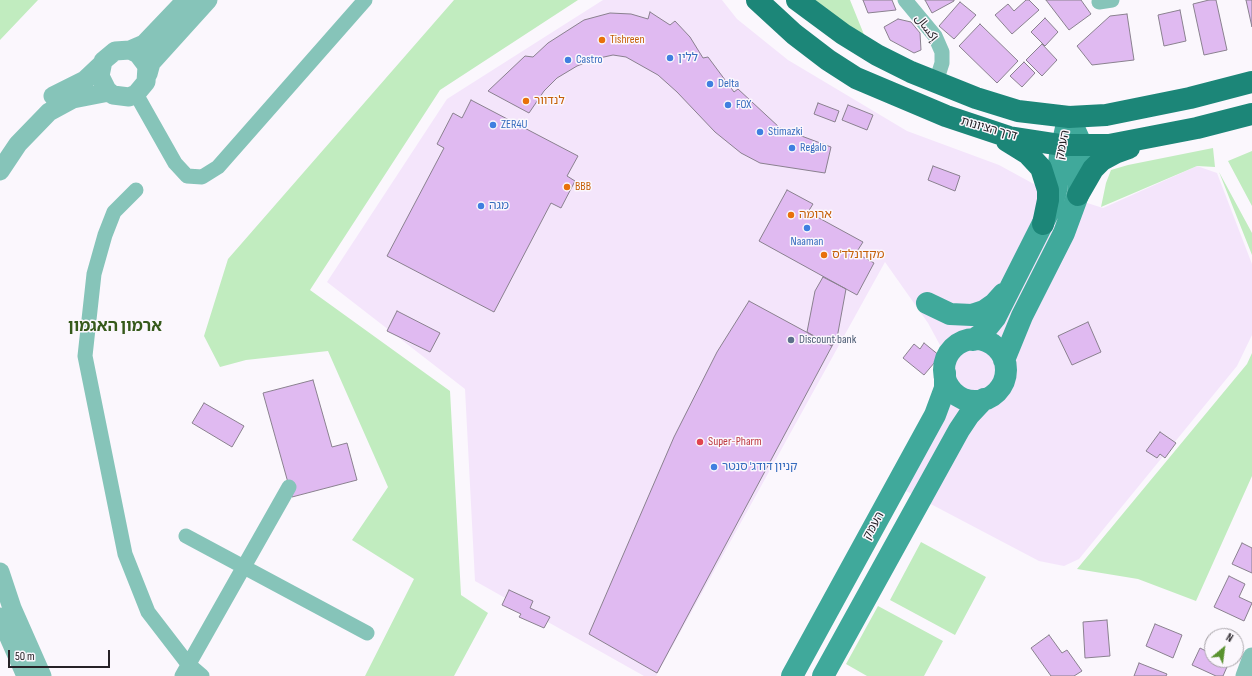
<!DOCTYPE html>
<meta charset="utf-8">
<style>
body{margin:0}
#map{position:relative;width:1252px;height:676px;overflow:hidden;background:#fbf7fd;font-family:"Sofia Sans Condensed",sans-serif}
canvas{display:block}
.north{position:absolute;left:1204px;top:628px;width:40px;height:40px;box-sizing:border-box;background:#fbf7fd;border:1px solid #a6a2a7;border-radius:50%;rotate:29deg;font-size:11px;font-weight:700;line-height:16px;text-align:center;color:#262227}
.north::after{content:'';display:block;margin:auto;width:14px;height:18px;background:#59922f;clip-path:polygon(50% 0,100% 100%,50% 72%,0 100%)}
.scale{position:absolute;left:8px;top:650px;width:102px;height:18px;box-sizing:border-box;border:2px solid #262227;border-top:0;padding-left:5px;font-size:12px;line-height:14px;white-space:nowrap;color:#262227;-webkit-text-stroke:3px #fbf7fd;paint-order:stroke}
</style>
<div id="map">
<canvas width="1252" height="676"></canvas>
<div class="north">N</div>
<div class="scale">50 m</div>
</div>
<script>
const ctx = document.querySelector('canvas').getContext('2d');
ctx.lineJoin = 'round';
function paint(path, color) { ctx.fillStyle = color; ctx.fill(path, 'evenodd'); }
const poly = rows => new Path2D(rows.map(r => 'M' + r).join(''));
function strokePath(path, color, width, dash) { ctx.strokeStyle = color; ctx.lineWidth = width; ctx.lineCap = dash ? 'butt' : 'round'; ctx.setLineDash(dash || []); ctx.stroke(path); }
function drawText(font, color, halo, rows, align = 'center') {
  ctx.font = font + ' "Sofia Sans Condensed","Noto Sans Arabic","Noto Sans Hebrew",sans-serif'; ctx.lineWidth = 3; ctx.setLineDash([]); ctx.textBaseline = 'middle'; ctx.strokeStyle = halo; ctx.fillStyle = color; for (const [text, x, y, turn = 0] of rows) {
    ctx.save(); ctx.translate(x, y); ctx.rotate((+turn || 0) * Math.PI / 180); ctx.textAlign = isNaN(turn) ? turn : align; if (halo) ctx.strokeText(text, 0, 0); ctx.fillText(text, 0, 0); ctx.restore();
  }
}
const built = poly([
 [603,0,722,0,737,19,788,60,907,131,999,165,1043,189,1103,208,1197,166,1217,173,1252,264,1252,335,1237,366,1079,559,1064,566,1039,561,887,481,954,371,928,323,885,262,656,676,644,676,475,581,465,389,327,282,447,99]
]);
const green = poly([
 [0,0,38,0,0,40],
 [454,0,578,0,440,90,310,290,450,391,461,595,488,613,454,676,365,676,414,579,352,540,388,487,328,351,246,360,220,367,204,336,228,259],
 [815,0,850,0,867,42],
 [1213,148,1215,167,1197,166,1101,207,1106,183,1111,170,1128,165],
 [1252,151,1252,206,1228,161],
 [1219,172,1252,233,1252,255],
 [1252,353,1252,476,1196,601,1138,579,1077,569,1247,364],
 [921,542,986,577,955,635,890,600],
 [878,606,943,641,924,676,867,676,846,664]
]);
const building = poly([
 [863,0,892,0,896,10,868,13,863,0],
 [925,0,954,0,954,1,932,13,925,0],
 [1026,0,1029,0,1039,10,1012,34,995,15,1008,4,1014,11,1026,0],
 [1046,0,1081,0,1091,14,1069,30,1046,0],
 [1209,0,1216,0,1227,50,1204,55,1193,4,1209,0],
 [1246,0,1252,0,1252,27,1246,0],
 [960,2,976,15,954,39,939,26,960,2],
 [1180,10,1186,41,1164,46,1158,15,1180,10],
 [650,12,670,25,675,21,690,37,703,58,708,57,734,92,738,89,780,128,831,147,825,173,760,163,741,153,715,132,677,92,658,75,626,57,613,55,595,59,577,66,557,78,544,91,529,113,488,91,525,56,533,57,548,43,584,20,610,13,631,14,648,19,650,12],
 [1127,14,1134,60,1092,65,1077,46,1110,16,1127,14],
 [1045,18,1058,32,1045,46,1031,32,1045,18],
 [898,19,911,22,920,33,921,50,914,53,890,40,884,27,898,19],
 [980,24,1018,61,997,83,959,46,980,24],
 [1042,44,1057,60,1042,76,1026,60,1042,44],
 [1024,62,1035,73,1022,87,1010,76,1024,62],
 [471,100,578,156,567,176,575,181,561,208,551,203,494,312,387,256,444,148,437,144,453,113,462,118,471,100],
 [818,103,839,111,835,122,814,114,818,103],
 [848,105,873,115,867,130,842,120,848,105],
 [933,166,960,176,955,191,928,180,933,166],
 [787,190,813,204,808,212,863,242,856,253,874,263,857,295,759,241,787,190],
 [823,277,846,289,837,338,832,346,807,332,815,291,823,277],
 [749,301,832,346,657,673,589,634,674,437,717,352,749,301],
 [397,311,440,333,430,352,387,331,397,311],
 [1088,322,1101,352,1072,365,1058,336,1088,322],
 [924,343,940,356,924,375,903,358,914,344,920,349,924,343],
 [313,380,332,447,347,443,357,480,292,497,263,393,313,380],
 [204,403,244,426,232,447,192,423,204,403],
 [1160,432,1176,443,1165,458,1160,454,1157,458,1146,451,1160,432],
 [1242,543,1252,548,1252,573,1232,564,1242,543],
 [1229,576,1245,584,1239,597,1252,603,1244,621,1214,607,1229,576],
 [509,590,533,601,530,608,550,617,544,628,519,617,521,614,502,605,509,590],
 [1107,620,1110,656,1085,658,1083,622,1107,620],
 [1155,624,1182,635,1173,658,1146,646,1155,624],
 [1049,635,1062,653,1067,650,1082,671,1074,676,1051,676,1031,648,1049,635],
 [1210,642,1212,643,1212,660,1230,660,1223,676,1216,676,1192,665,1200,648,1206,651,1210,642],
 [1139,663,1167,674,1166,676,1134,676,1139,663]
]);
const minor = poly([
 [905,0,935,36,942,52,942,63,936,82],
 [1099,2,1112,0],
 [136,94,175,163,187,176,202,177,218,167,365,0],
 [136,190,114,212,105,235,94,274,85,356,125,554,148,612,188,664,202,676],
 [186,536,367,633],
 [182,676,289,487]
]);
const tertiary = poly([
 [130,50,138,54,147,66,146,82,136,94,129,97,113,95,107,90,100,76,103,61,115,51,130,50,144,44,186,0],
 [148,74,151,63,208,0],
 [53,96,85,80,102,64],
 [0,171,18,144,49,112,73,99,109,92],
 [0,572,12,608,42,676],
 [0,617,26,676],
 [1245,676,1252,657]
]);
const secondary = poly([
 [927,303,950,314,972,315,984,311,994,304,1003,294],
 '944 370a31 31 0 1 1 62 0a31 31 0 1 1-62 0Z',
 [973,340,983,333,995,318,1048,213,1056,191,1060,155,1066,128],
 [1004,360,1022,316,1064,233,1078,195,1082,146,1069,117],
 [792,676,935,415,945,388,945,373],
 [823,676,959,430,969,415,984,399]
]);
const trunk = poly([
 [757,0,794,34,828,60,856,78,946,116,1009,137,1061,145,1109,145,1197,128,1252,114],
 [797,0,843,34,877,55,911,72,976,98,1018,111,1069,117,1106,115,1190,98,1252,82],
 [1007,141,1028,154,1041,168,1048,190,1048,200,1043,224],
 [1078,195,1093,169,1102,160,1115,153,1129,148]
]);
const markers = [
 [602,40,4,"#e8710a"],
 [670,58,4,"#3f7fe0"],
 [568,60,4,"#3f7fe0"],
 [710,84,4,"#3f7fe0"],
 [526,101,4,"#e8710a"],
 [728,105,4,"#3f7fe0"],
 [493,125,4,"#3f7fe0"],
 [760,132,4,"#3f7fe0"],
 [792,148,4,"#3f7fe0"],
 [567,187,4,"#e8710a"],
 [481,206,4,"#3f7fe0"],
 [791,215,4,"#e8710a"],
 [807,228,4,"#3f7fe0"],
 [824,255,4,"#e8710a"],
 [791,340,4,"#5c6f8a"],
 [700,442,4,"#e0444e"],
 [714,467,4,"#3f7fe0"]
];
const streetNames = [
 ["إكسال",926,28,53],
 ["דרך הציונות",989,129,16],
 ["העמק",1063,145,-79],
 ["העמק",874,526,-61]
];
const foodNames = [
 ["Tishreen",610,40],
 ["לנדוור",534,101],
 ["BBB",575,187],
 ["ארומה",799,215],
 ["מקדונלד'ס",832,255]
];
const shopNames = [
 ["ללין",678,58],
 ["Castro",576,60],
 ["Delta",718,84],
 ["FOX",736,105],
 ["ZER4U",501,125],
 ["Stimazki",768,132],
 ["Regalo",800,148],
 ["מגה",489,206],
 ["Naaman",807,242,"center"],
 ["קניון דודג' סנטר",722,467]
];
const serviceNames = [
 ["Discount bank",799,340]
];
const healthNames = [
 ["Super-Pharm",708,442]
];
const districtNames = [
 ["ארמון האגמון",115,327]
];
paint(built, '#f4e5fb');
paint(green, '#c1ecbf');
paint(building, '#e0baf1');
strokePath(building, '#8a818f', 1);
strokePath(minor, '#86c4b9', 15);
strokePath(tertiary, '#86c4b9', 19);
strokePath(secondary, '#40a99b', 22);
strokePath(trunk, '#1c8678', 22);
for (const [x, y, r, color] of markers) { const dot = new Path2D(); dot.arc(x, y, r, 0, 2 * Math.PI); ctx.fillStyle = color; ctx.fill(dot); strokePath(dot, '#fbf7fd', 1.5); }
drawText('12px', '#262227', '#fbf7fd', streetNames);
drawText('12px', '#c56008', '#fbf7fd', foodNames, 'left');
drawText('12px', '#366cbe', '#fbf7fd', shopNames, 'left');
drawText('12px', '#4e5e75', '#fbf7fd', serviceNames, 'left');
drawText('12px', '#be3a42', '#fbf7fd', healthNames, 'left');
drawText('bold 16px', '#365a1b', '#fbf7fd', districtNames);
</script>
